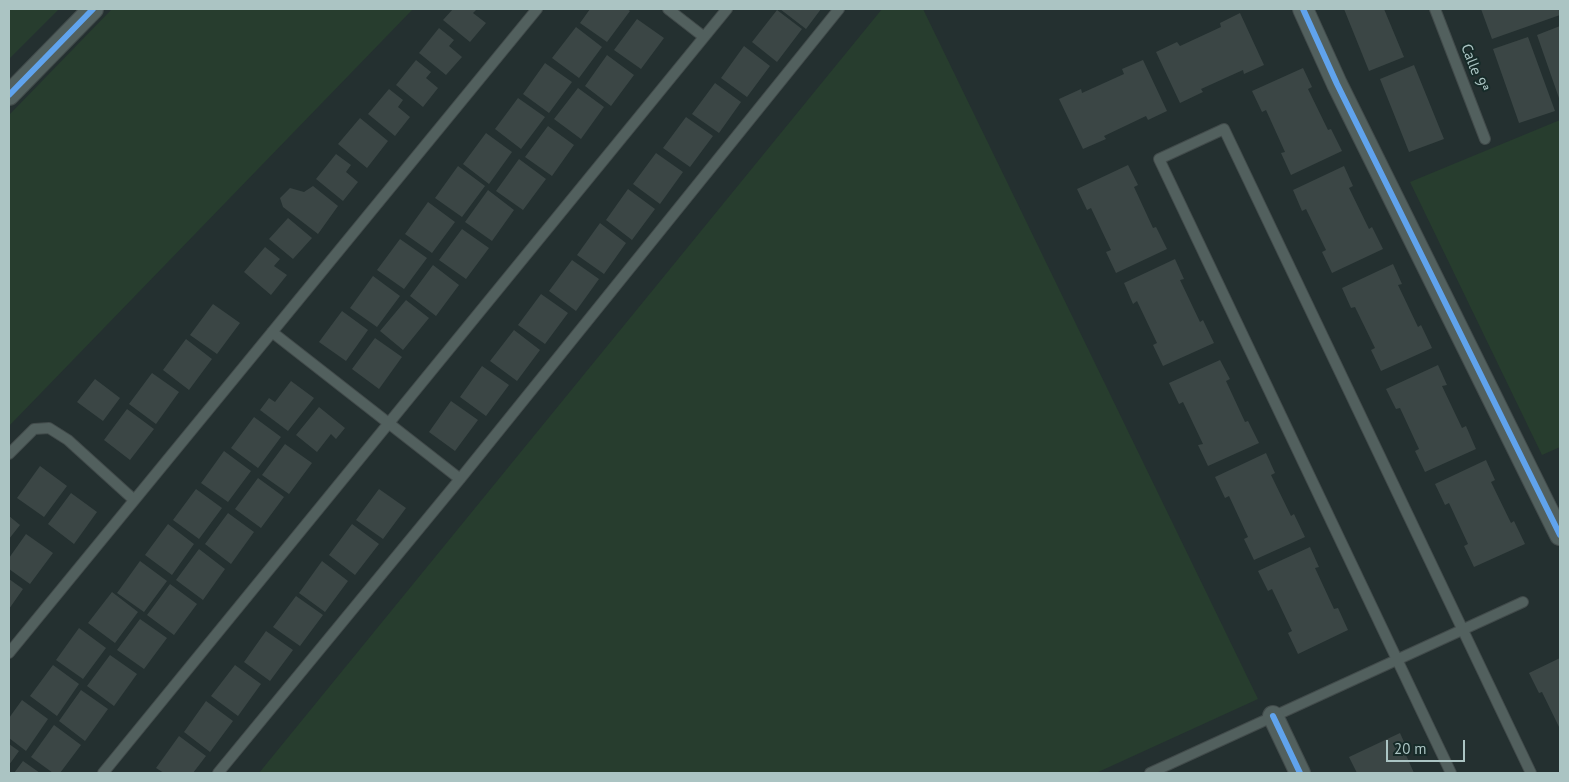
<!DOCTYPE html>
<meta charset="utf-8">
<style>
body{margin:0}
#map{position:relative;width:1569px;height:782px;overflow:hidden;background:#243030;font-family:"PT Sans",sans-serif}
canvas{display:block}
.frame{position:absolute;inset:0;border:10px solid #abc4c3;pointer-events:none}
.scale{position:absolute;left:1386px;top:740px;width:79px;height:22px;box-sizing:border-box;border:2px solid #abc4c3;border-top:0;padding-left:6px;font-size:15px;line-height:18px;white-space:nowrap;color:#abc4c3;-webkit-text-stroke:4px #172b29;paint-order:stroke}
</style>
<div id="map">
<canvas width="1569" height="782"></canvas>
<div class="frame"></div>
<div class="scale">20 m</div>
</div>
<script>
const ctx = document.querySelector('canvas').getContext('2d');
ctx.lineJoin = 'round';
function paint(path, color) { ctx.fillStyle = color; ctx.fill(path, 'evenodd'); }
const poly = rows => new Path2D(rows.map(r => 'M' + r).join(''));
function strokePath(path, color, width, dash) { ctx.strokeStyle = color; ctx.lineWidth = width; ctx.lineCap = dash ? 'butt' : 'round'; ctx.setLineDash(dash || []); ctx.stroke(path); }
function drawText(font, color, halo, rows, align = 'center') {
  ctx.font = font + ' "PT Sans",sans-serif'; ctx.lineWidth = 4; ctx.setLineDash([]); ctx.textBaseline = 'middle'; ctx.strokeStyle = halo; ctx.fillStyle = color; for (const [text, x, y, turn = 0] of rows) {
    ctx.save(); ctx.translate(x, y); ctx.rotate((+turn || 0) * Math.PI / 180); ctx.textAlign = isNaN(turn) ? turn : align; if (halo) ctx.strokeText(text, 0, 0); ctx.fillText(text, 0, 0); ctx.restore();
  }
}
const green = poly([
 [9,9,59,9,9,59],
 [112,9,413,9,9,426,9,115],
 [882,9,923,9,1258,699,1096,773,259,773],
 [1560,120,1560,447,1542,455,1410,182]
]);
const building = poly([
 [453,9,477,9,473,13,486,23,470,42,443,20],
 [590,9,627,9,630,11,607,42,580,23],
 [780,9,821,9,806,29],
 [1344,9,1384,9,1404,57,1369,71],
 [1481,9,1560,9,1560,15,1492,39],
 [777,10,802,29,777,62,752,42],
 [1240,13,1264,65,1244,74,1243,70,1201,89,1203,92,1180,103,1156,52,1177,42,1180,46,1221,27,1220,23],
 [637,19,664,38,641,69,614,50],
 [1560,26,1560,101,1537,35],
 [576,27,602,47,579,78,552,58],
 [439,28,454,40,449,46,462,57,446,75,419,53],
 [1528,37,1555,111,1519,123,1493,49],
 [744,46,770,66,747,97,721,78],
 [607,55,634,75,611,106,585,86],
 [416,60,431,72,426,78,438,88,423,107,396,85],
 [1143,60,1167,111,1148,120,1146,116,1104,136,1106,139,1083,149,1059,99,1081,89,1082,93,1124,74,1122,69],
 [545,63,572,82,549,113,523,94],
 [1414,65,1444,139,1409,152,1380,79],
 [1303,68,1312,87,1308,89,1328,130,1331,129,1342,151,1291,175,1281,153,1285,152,1266,110,1262,112,1252,91],
 [715,83,741,102,719,133,692,114],
 [578,88,604,107,581,139,554,119],
 [389,89,403,100,398,107,410,117,395,136,368,114],
 [518,98,545,117,521,149,495,129],
 [686,117,713,136,690,167,663,148],
 [360,118,388,141,367,168,338,144],
 [548,126,574,145,552,176,525,157],
 [486,133,512,152,489,184,463,164],
 [656,153,683,172,660,204,633,184],
 [336,154,351,165,346,172,358,182,343,201,316,179],
 [519,159,546,179,523,210,496,191],
 [1128,165,1138,185,1134,187,1153,228,1156,227,1167,249,1116,273,1106,252,1111,250,1091,208,1087,210,1077,189],
 [458,166,485,186,462,217,435,198],
 [1344,166,1353,186,1349,188,1369,229,1372,227,1383,249,1332,273,1322,252,1326,250,1306,209,1302,211,1293,190],
 [313,186,338,206,318,234,283,207,280,198,290,188,304,192],
 [628,189,655,209,632,240,606,220],
 [488,190,514,210,492,241,465,222],
 [428,202,455,222,432,253,405,234],
 [288,218,312,238,293,259,269,239],
 [600,223,626,243,604,274,577,255],
 [462,229,489,248,466,279,439,260],
 [400,239,427,258,404,289,377,270],
 [265,247,280,259,274,266,287,275,271,295,244,272],
 [1175,259,1184,279,1180,280,1200,322,1203,320,1214,343,1163,366,1153,345,1157,343,1137,301,1133,304,1124,283],
 [572,260,599,279,576,311,549,291],
 [1393,264,1402,284,1398,285,1418,327,1421,325,1432,348,1381,371,1371,350,1375,348,1355,307,1351,308,1342,288],
 [433,265,459,285,436,316,410,296],
 [373,276,400,296,377,327,350,308],
 [541,294,568,313,545,344,518,325],
 [406,300,429,318,403,350,380,331],
 [213,304,240,323,217,354,190,335],
 [342,311,368,330,346,361,319,342],
 [514,330,540,350,517,381,490,361],
 [375,338,402,357,379,389,352,369],
 [186,339,212,359,189,390,163,370],
 [1220,360,1230,379,1226,381,1245,422,1248,421,1259,443,1208,466,1198,445,1203,444,1183,402,1179,404,1169,383],
 [1438,365,1447,385,1442,386,1462,428,1466,426,1476,449,1425,472,1415,451,1419,449,1400,408,1396,409,1386,389],
 [482,366,509,385,486,416,460,397],
 [152,373,179,392,156,424,129,404],
 [95,379,120,398,103,421,77,402],
 [291,381,314,398,288,431,260,410,269,398,275,402],
 [451,401,478,420,455,451,429,432],
 [319,407,345,428,336,439,331,434,317,452,296,435],
 [127,409,154,429,130,460,104,440],
 [254,417,281,437,258,468,231,448],
 [285,444,312,463,289,494,262,475],
 [224,451,251,471,228,502,201,483],
 [1266,453,1275,473,1271,475,1291,516,1294,514,1305,537,1254,560,1244,539,1248,537,1229,496,1225,498,1215,477],
 [1486,460,1495,480,1491,482,1511,523,1514,521,1525,544,1474,567,1464,546,1468,544,1449,503,1445,505,1435,484],
 [40,466,67,486,44,517,17,498],
 [258,478,284,497,261,528,235,509],
 [196,489,222,508,199,539,173,520],
 [379,489,406,508,383,539,356,520],
 [71,493,97,512,74,544,48,524],
 [228,513,254,532,231,564,205,544],
 [9,516,20,525,9,539],
 [168,524,194,544,172,575,145,555],
 [352,524,379,544,355,575,329,555],
 [26,534,53,553,30,584,9,569,9,558],
 [1310,547,1319,567,1315,568,1334,609,1338,608,1348,630,1298,654,1288,633,1292,631,1272,589,1268,591,1258,571],
 [199,549,225,569,203,600,176,580],
 [140,561,167,581,144,612,117,593],
 [322,561,348,581,325,612,299,593],
 [9,579,23,589,9,609],
 [170,584,197,604,174,635,147,615],
 [112,592,138,612,115,643,88,623],
 [296,596,323,615,300,646,273,627],
 [140,619,167,638,144,669,117,650],
 [79,628,106,648,83,679,56,660],
 [266,631,293,650,270,681,244,662],
 [110,655,137,674,114,706,87,686],
 [1560,658,1560,729,1542,692,1539,693,1529,673],
 [53,665,79,684,57,716,30,696],
 [235,665,261,684,238,716,211,696],
 [81,690,108,709,85,741,59,721],
 [22,700,48,719,26,751,9,738,9,718],
 [206,701,233,721,210,752,184,732],
 [54,725,81,745,60,773,53,773,31,757],
 [1400,733,1409,753,1406,755,1414,773,1357,773,1349,757],
 [179,736,206,756,193,773,164,773,156,768],
 [9,744,19,751,9,765],
 [23,761,40,773,14,773]
]);
const lane = poly([
 [668,9,704,37],
 [1435,9,1485,139],
 [272,332,460,479],
 [9,454,34,429,49,428,68,440,133,499],
 [9,653,537,9],
 [103,773,727,9],
 [218,773,460,479,839,9],
 [1150,773,1523,602],
 [1451,773,1159,159,1224,129,1531,773]
]);
const street = poly([
 [1303,9,1337,84,1560,535],
 [9,95,93,9],
 [1273,716,1300,773]
]);
const cycleway = poly([
 [1303,9,1337,84,1560,535],
 [9,95,93,9],
 [1273,716,1300,773]
]);
const streetNames = [
 ["Calle 9ª",1474,68,69]
];
paint(green, '#273d2e');
paint(building, '#3b4645');
strokePath(lane, '#424b4b', 12);
strokePath(street, '#424b4b', 22);
strokePath(lane, '#52605e', 10);
strokePath(street, '#52605e', 20);
strokePath(cycleway, '#60a3ed', 6);
drawText('15px', '#abc4c3', '#172b29', streetNames);
</script>
